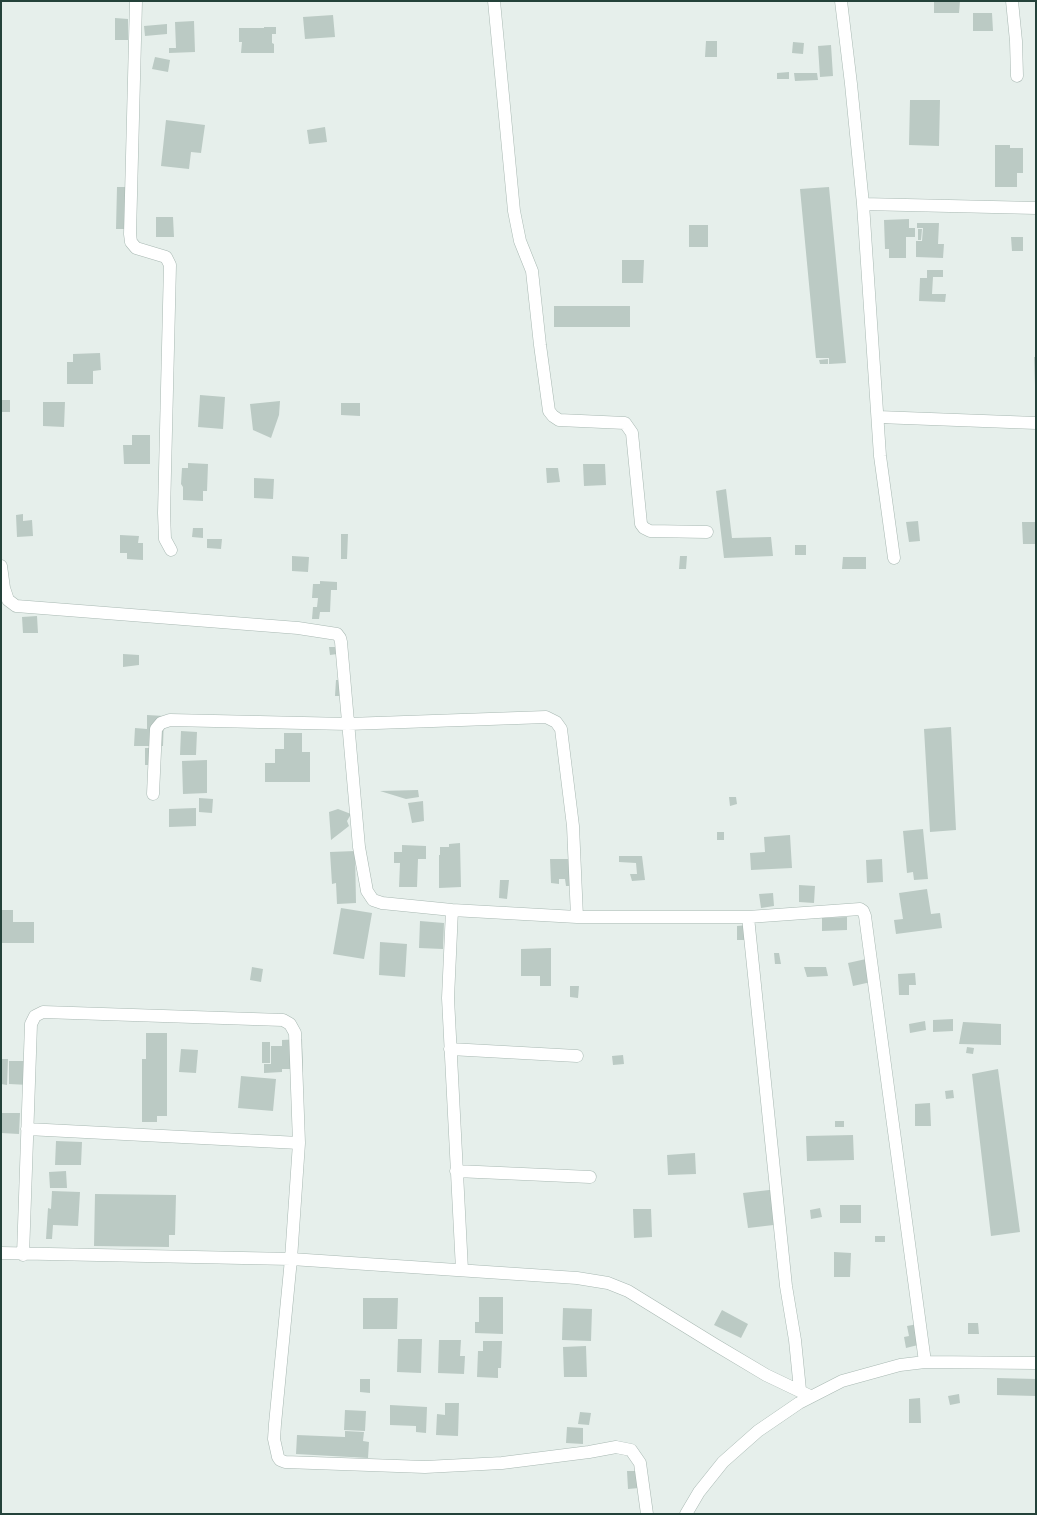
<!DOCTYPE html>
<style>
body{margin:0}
#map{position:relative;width:1037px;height:1515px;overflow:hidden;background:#e6efeb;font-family:Karla,sans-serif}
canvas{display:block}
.frame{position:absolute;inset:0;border:2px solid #24423a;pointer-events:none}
</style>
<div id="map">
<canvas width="1037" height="1515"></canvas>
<div class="frame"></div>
</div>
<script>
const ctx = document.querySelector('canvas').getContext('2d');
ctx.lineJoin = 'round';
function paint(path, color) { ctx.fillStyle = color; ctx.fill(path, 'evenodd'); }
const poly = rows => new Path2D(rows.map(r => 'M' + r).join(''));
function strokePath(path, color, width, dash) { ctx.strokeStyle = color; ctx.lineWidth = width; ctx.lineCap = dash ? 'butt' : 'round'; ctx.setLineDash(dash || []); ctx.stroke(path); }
const building = poly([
 [934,1,960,1,959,13,934,13],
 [973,13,992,13,993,31,973,31],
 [333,15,335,37,305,39,303,17],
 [115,18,128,19,128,40,115,40],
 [194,21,195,52,169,53,169,48,176,48,175,22],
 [167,24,167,34,145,36,144,26],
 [264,27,276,27,276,34,272,34,272,43,274,44,274,53,241,53,242,42,239,42,239,28,264,28],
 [706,41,717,41,717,57,705,57],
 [793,42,804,43,803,54,792,53],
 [831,45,833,76,820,77,818,46],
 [155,57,170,60,168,72,152,69],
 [789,72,789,79,777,79,777,73],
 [794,73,817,73,818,80,795,81],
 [910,100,940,100,939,146,909,145],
 [166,120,205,125,201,153,191,152,189,169,161,166],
 [325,127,327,142,309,144,307,130],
 [995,145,1010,145,1010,148,1023,148,1023,173,1017,173,1017,187,995,187],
 [117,187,127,187,125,229,116,229],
 [829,187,846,363,829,364,829,358,816,358,800,189],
 [156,217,173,217,174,237,156,237],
 [909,219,909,228,915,228,915,237,906,237,906,258,889,258,889,249,885,249,884,220],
 [917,223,939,223,938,244,944,244,943,258,916,257,916,241,922,241,923,228,917,228],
 [689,225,708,225,708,247,689,247],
 [918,229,922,229,921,240,918,240],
 [1011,237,1023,237,1023,251,1012,251],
 [622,260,644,260,643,283,622,283],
 [927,270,943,270,943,277,933,277,932,294,946,294,945,302,919,301,920,278,927,278],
 [554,306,630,306,630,327,554,327],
 [100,353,101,370,93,371,93,384,67,384,67,362,73,362,73,354],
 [1034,357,1036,357,1036,385,1035,385],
 [828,359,828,364,820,364,819,360],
 [200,395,225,397,223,429,198,427],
 [1,400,10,400,10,412,1,412],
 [280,401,279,415,271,438,253,430,250,404],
 [43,402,65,402,64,427,43,426],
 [341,403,360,403,360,416,341,415],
 [132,435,150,435,150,464,124,464,123,445,132,445],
 [188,463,208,464,207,491,203,491,203,501,183,500,183,487,181,484,182,468,188,468],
 [583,464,605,464,606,485,584,486],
 [546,468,558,468,560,482,547,483],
 [254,478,274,479,273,499,254,498],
 [726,489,732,538,771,537,773,556,724,558,716,491],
 [23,514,23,521,32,520,33,536,17,537,16,515],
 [918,521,920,541,909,542,906,522],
 [1022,522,1036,522,1036,544,1023,544],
 [193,528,203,528,203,538,192,537],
 [341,534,348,534,347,559,341,559],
 [120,535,139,536,138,543,143,543,143,560,127,559,127,553,120,553],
 [207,539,222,539,221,549,207,548],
 [795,545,806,545,806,555,795,555],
 [292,556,309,557,308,572,292,571],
 [680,556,687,556,686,569,679,569],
 [843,557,866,557,866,569,842,569],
 [320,581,337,582,337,590,331,590,330,612,320,612,319,619,312,619,313,607,317,607,318,598,312,598,313,584,320,584],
 [37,616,38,633,23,633,22,617],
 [329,647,337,647,337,654,330,655],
 [123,654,139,655,139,665,123,667],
 [336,680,348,680,347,696,335,696],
 [147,715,164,716,163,746,134,746,135,728,147,729],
 [951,727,956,830,930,832,924,729],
 [181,731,197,732,196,755,180,755],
 [284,733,302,733,302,752,310,752,310,782,265,782,265,763,275,763,275,749,284,749],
 [145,748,158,748,159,765,145,765],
 [207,760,207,793,183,794,182,761],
 [418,790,419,797,406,799,380,791],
 [729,797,736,797,737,804,730,806],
 [199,798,213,799,212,813,199,812],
 [423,801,424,821,412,823,408,803],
 [196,808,196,826,169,827,169,809],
 [338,809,351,814,347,821,349,826,331,840,329,812],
 [923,829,928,879,914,880,913,872,907,873,903,831],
 [717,832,724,832,724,840,717,840],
 [790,835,792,868,751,870,750,853,765,852,764,837],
 [460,843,461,887,439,888,439,855,440,855,440,847,449,847,449,844],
 [402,845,426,846,426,859,418,859,417,887,399,887,400,863,394,863,394,852,402,852],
 [355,851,356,903,337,904,336,883,332,884,330,852],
 [619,856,642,856,645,880,632,881,630,874,637,874,636,863,619,862],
 [550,859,569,859,571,886,566,886,565,879,559,879,559,884,551,883],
 [882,859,883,882,867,883,866,860],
 [500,880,509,880,507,899,499,898],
 [799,885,815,886,814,903,799,902],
 [927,889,931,914,940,913,942,928,896,934,894,920,903,919,899,893],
 [773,893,774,906,761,908,759,894],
 [341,908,372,913,364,959,333,954],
 [1,910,13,910,13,922,34,922,34,943,1,943],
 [847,917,847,930,822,931,822,918],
 [420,921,444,923,443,949,419,948],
 [748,925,748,940,737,940,737,926],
 [380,942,407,944,405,977,379,975],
 [551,948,551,986,540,986,540,976,521,976,521,949],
 [774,953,779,953,781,964,775,964],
 [866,959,871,982,853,986,848,963],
 [252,967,263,969,261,982,250,980],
 [804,967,826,967,828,976,807,977],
 [915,973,916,985,909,985,909,995,899,995,898,974],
 [570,986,579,986,578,998,570,997],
 [953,1019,953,1031,933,1032,933,1020],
 [925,1021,926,1030,910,1033,909,1024],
 [963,1022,1001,1024,1001,1045,959,1044],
 [146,1033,167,1033,167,1116,157,1116,157,1122,142,1122,142,1059,146,1059],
 [302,1039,303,1072,292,1073,292,1069,282,1069,282,1072,264,1073,264,1064,271,1064,271,1046,282,1046,282,1040],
 [262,1042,270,1042,270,1063,262,1063],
 [967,1047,974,1048,973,1054,966,1053],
 [181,1049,198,1050,196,1073,179,1072],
 [623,1055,624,1064,613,1065,612,1056],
 [1,1059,8,1059,7,1085,1,1084],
 [9,1061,30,1061,29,1085,9,1084],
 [998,1069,1020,1232,991,1236,972,1074],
 [241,1076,276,1079,273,1111,238,1108],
 [953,1090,954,1098,946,1099,945,1091],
 [930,1103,931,1126,915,1126,915,1104],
 [1,1113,20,1113,19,1134,1,1133],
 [835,1121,844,1121,844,1127,835,1127],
 [853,1135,854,1160,807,1161,806,1136],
 [56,1141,82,1142,81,1165,55,1165],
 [695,1153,696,1174,668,1175,667,1155],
 [66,1171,67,1188,50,1188,49,1172],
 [778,1189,782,1224,748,1228,743,1193],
 [52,1191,80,1192,78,1226,53,1225,52,1239,46,1239,48,1208,51,1209],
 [95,1194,176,1195,175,1235,169,1235,169,1247,94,1246],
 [840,1205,861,1205,861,1223,840,1223],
 [820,1208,822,1217,811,1219,810,1210],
 [633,1209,651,1209,652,1237,634,1238],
 [875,1236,885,1236,885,1242,875,1242],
 [834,1252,851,1253,850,1277,834,1277],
 [479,1297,503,1297,503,1334,475,1333,475,1322,479,1322],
 [363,1298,398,1298,397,1329,363,1329],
 [563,1308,592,1309,591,1341,562,1340],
 [722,1310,748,1324,741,1338,714,1325],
 [968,1323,978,1323,979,1334,968,1334],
 [918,1324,922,1344,906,1348,904,1337,909,1336,907,1326],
 [398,1339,422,1339,421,1373,397,1372],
 [439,1340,461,1340,460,1356,465,1356,464,1374,438,1373],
 [483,1341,502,1341,501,1368,498,1368,498,1378,477,1377,478,1351,483,1351],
 [586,1346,587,1377,564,1377,563,1347],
 [997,1378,1036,1379,1036,1396,997,1395],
 [360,1379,370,1379,370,1393,360,1392],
 [959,1394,960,1403,950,1405,948,1396],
 [920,1398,921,1423,909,1423,909,1399],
 [445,1403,459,1403,458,1436,436,1435,437,1414,445,1415],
 [390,1405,427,1407,426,1433,416,1432,416,1426,390,1425],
 [345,1410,366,1411,365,1431,344,1430],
 [580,1412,591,1413,589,1425,578,1424],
 [567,1427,583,1428,583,1444,566,1443],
 [345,1431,364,1432,363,1441,369,1442,368,1458,296,1454,297,1435,345,1437],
 [627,1471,638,1471,639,1488,628,1489]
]);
const minor = poly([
 [136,1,130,234,131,242,136,248,166,257,170,265,164,513,165,539,171,550],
 [494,1,514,211,520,241,532,271,540,345,549,411,553,416,559,420,625,423,632,433,641,524,644,528,650,531,707,532],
 [841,1,851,84,863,204,880,456,894,558],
 [1012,1,1016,41,1017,76],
 [863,204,1036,208],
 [878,417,1036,423],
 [1,566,4,588,8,600,16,606,298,628,337,634,340,638,341,642,359,847,367,891,373,900,382,903,452,910,577,917,748,917],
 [153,794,156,729,161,723,170,720,348,724,546,717,556,722,561,729,573,826,577,917],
 [452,910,448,998,462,1270],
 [450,1049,577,1056],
 [27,1129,299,1143],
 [456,1171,590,1177],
 [1,1253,291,1259,577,1278,608,1283,628,1291,714,1344,766,1375,810,1396],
 [23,1255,31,1024,35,1016,43,1012,283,1020,290,1024,295,1033,299,1143,291,1259,275,1424,274,1439,278,1457,280,1460,285,1462,425,1467,502,1463,589,1452,616,1447,631,1450,640,1463,647,1514],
 [800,1390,795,1340,786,1286,748,917,860,909,863,911,865,916,925,1362],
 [686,1514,699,1492,723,1462,758,1431,799,1403,842,1381,900,1365,925,1362,1036,1363]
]);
paint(building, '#bbcac4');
strokePath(minor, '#a8b8b2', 13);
strokePath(minor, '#fff', 12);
</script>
